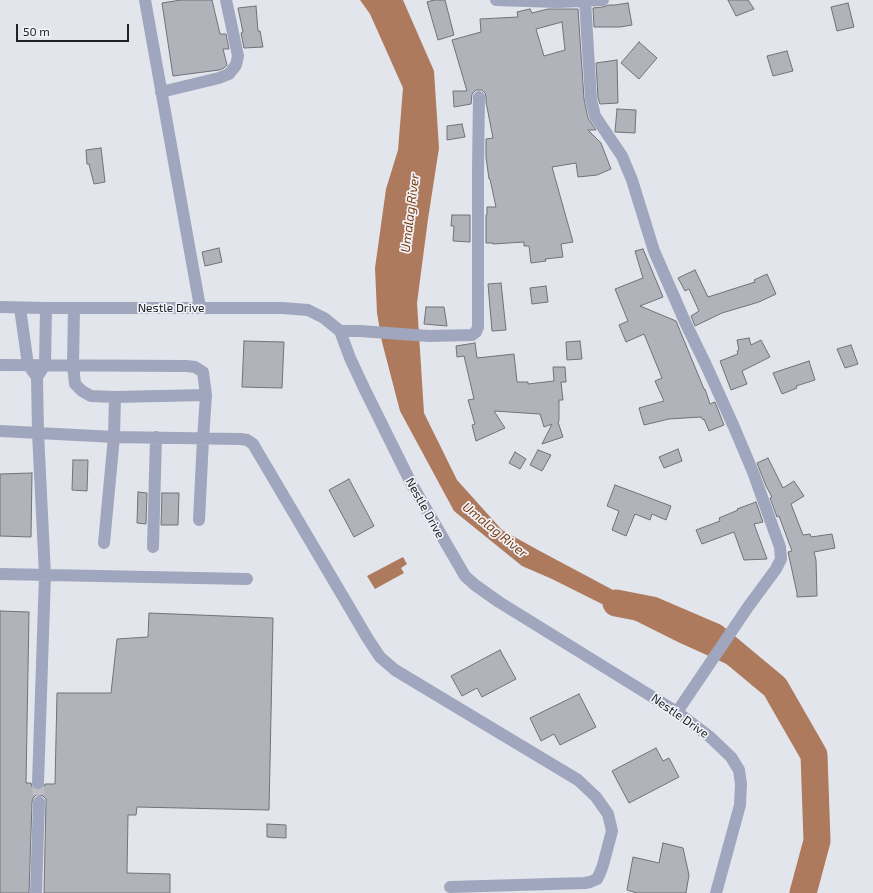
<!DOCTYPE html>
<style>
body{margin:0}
#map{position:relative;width:873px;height:893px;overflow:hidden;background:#e3e5ec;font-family:"Exo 2",sans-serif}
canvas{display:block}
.scale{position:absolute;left:16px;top:24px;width:113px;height:18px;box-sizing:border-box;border:2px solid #212225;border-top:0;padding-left:5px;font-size:12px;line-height:14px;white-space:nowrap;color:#212225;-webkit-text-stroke:3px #f1f3fa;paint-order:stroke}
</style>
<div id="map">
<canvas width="873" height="893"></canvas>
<div class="scale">50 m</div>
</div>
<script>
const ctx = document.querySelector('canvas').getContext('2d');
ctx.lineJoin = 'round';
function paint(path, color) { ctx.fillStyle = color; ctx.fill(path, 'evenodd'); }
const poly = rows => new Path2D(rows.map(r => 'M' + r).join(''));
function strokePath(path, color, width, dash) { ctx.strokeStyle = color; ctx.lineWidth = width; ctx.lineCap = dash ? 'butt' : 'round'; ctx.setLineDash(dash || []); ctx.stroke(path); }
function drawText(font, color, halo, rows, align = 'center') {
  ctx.font = font + ' "Exo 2",sans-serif'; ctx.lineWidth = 3.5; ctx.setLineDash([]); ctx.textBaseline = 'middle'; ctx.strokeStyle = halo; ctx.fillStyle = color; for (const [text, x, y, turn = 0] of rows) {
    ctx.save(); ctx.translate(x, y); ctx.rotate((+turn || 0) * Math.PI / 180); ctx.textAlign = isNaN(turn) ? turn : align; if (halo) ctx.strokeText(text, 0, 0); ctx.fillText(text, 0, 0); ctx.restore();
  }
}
const water = poly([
 [360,0,403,0,434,71,439,148,428,219,417,303,424,413,457,480,502,530,538,550,688,630,764,681,678,642,552,579,522,566,454,511,400,411,382,342,377,313,375,268,386,189,398,150,403,88,370,14],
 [403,557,407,564,401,568,404,573,375,589,367,576]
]);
const river = poly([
 [616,603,652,610,715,637,775,687,814,755,817,841,803,893]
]);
const building = poly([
 [181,0,212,0,220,34,226,34,229,49,223,49,227,65,224,68,219,70,173,76,162,3,181,0],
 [434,0,445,0,454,35,438,40,427,2,434,0],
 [728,0,748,0,754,9,736,16,728,0],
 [628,3,632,25,620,27,594,27,593,8,603,7,609,5,615,5,628,3],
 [848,3,854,27,837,31,831,7,848,3],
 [256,6,258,31,260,31,263,47,244,48,241,33,243,32,238,8,256,6],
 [530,9,532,13,548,9,578,9,584,99,588,118,596,130,588,130,601,143,611,169,597,175,578,177,576,163,552,167,573,242,561,244,563,257,545,259,546,261,531,263,529,246,524,246,524,242,493,244,493,243,486,243,486,215,487,215,487,207,496,207,490,179,489,179,486,157,486,139,493,138,486,102,486,97,485,93,482,90,476,90,472,94,471,104,454,107,453,91,467,91,452,40,481,32,480,19,518,17,517,12,530,9],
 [562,22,565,50,544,56,536,29,562,22],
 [639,42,657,58,639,79,621,63,639,42],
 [787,51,793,71,773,76,767,56,787,51],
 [617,60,618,103,600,104,598,98,596,63,617,60],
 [617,109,636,110,635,133,615,132,617,109],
 [462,124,465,137,447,140,447,126,462,124],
 [101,148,105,182,94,184,89,164,87,164,86,150,101,148],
 [452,215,470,215,470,242,453,241,454,226,451,226,452,215],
 [219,248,222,262,205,266,202,252,219,248],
 [643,249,663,297,640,306,676,321,704,389,705,389,710,404,715,402,724,425,709,431,704,419,703,420,701,417,669,419,644,425,639,408,664,401,655,381,662,378,644,334,626,342,619,325,628,321,615,289,643,278,635,251,643,249],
 [695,270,708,297,755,282,754,280,767,274,776,294,759,302,722,313,695,326,691,316,699,311,689,289,685,291,678,278,695,270],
 [501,283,506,330,492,331,488,284,501,283],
 [546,286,548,302,532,304,530,288,546,286],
 [426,307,444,307,447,326,424,324,426,307],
 [749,338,751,345,761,340,770,357,742,371,747,384,731,390,720,361,738,354,737,351,739,350,737,340,749,338],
 [244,341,284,342,282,388,242,387,244,341],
 [580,341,582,359,567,360,566,342,580,341],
 [475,343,477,358,514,354,517,382,528,382,528,384,554,381,553,367,565,367,566,382,561,382,563,400,559,400,559,421,558,422,563,437,542,444,552,424,544,427,540,414,494,411,505,428,476,441,472,425,475,424,468,400,474,399,464,356,457,357,456,346,475,343],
 [851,345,858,364,845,368,837,349,851,345],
 [809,361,815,380,796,386,797,388,782,394,773,373,809,361],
 [678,449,682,461,664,468,659,457,678,449],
 [538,450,551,455,542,471,530,465,538,450],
 [515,452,526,459,520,469,509,463,515,452],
 [768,458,783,488,794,481,804,496,791,504,803,535,810,534,811,537,832,534,835,548,814,552,816,560,817,596,797,597,797,593,788,552,792,551,779,516,777,517,770,498,772,497,766,486,757,463,768,458],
 [73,460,88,460,87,491,72,490,73,460],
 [32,473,31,537,0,536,0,474,32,473],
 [349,479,374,526,354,537,329,490,349,479],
 [615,485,671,506,666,520,652,514,650,520,635,514,626,536,612,530,619,511,607,506,615,485],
 [138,492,147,493,146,524,137,523,138,492],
 [162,493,179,493,178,525,161,525,162,493],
 [756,502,763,522,754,524,767,559,744,560,734,532,702,544,696,530,720,521,719,518,738,510,737,509,756,502],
 [0,611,29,612,26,783,31,783,32,787,34,789,38,790,41,790,44,787,45,784,55,784,57,693,111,693,117,639,148,637,149,613,273,618,269,810,137,807,136,815,128,815,127,873,170,874,170,893,44,893,46,802,46,799,43,796,40,795,36,795,33,798,32,802,29,893,0,893,0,611],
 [500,650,516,679,482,697,477,688,462,696,451,676,500,650],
 [579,694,596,727,560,745,554,734,541,741,530,718,579,694],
 [656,748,663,761,669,758,679,777,629,803,612,771,656,748],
 [267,824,286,825,286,838,267,837,267,824],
 [663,843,683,848,689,875,686,893,637,893,627,890,633,857,659,863,663,843]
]);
const minorTunnel = poly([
 [38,783,39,802]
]);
const minor = poly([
 [145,0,200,307],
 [496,0,558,2,603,0],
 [585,0,591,99,595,116,622,156,632,180,654,251,686,324,706,365,734,427,753,472,780,547,781,559,776,569,748,607,677,712],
 [161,92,219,78,229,74,236,65,238,56,226,0],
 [0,307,46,308,282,308,308,310,324,318,340,331,350,358,365,390,411,483,465,576,475,585,499,602,677,712,710,737,731,757,739,770,741,784,740,805,716,893],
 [20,308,28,365,37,377,45,365,46,308],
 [74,308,73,365,75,384,82,391,91,396,115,397,206,395],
 [340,331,360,331,429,336,472,335,476,332,478,327,478,169,479,97],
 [0,365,186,366,195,367,203,372,206,395,203,439,199,520],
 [37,377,38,433,45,575,38,783],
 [0,431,114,437,241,439,247,440,253,444,368,639,380,657,395,670,578,780,596,797,608,814,612,831,603,865,600,873,597,879,590,882,585,883,450,887],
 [104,543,114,437,115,397],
 [153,547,156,437],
 [0,574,247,579],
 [36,893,39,802]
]);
const streetNames = [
 ["Nestle Drive",171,308],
 ["Nestle Drive",425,508,61],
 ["Nestle Drive",680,716,35]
];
const waterNames = [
 ["Umalag River",410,213,-83],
 ["Umalag River",495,530,39]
];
paint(water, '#ae7a5d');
strokePath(river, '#ae7a5d', 27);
paint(building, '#b1b3ba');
strokePath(building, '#707278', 1);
strokePath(minorTunnel, '#bcbec4', 12, [12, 6]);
strokePath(minor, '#a0a6bd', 12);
drawText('12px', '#212225', '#f1f3fa', streetNames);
drawText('italic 13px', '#7e3c0c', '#f1f3fa', waterNames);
</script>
